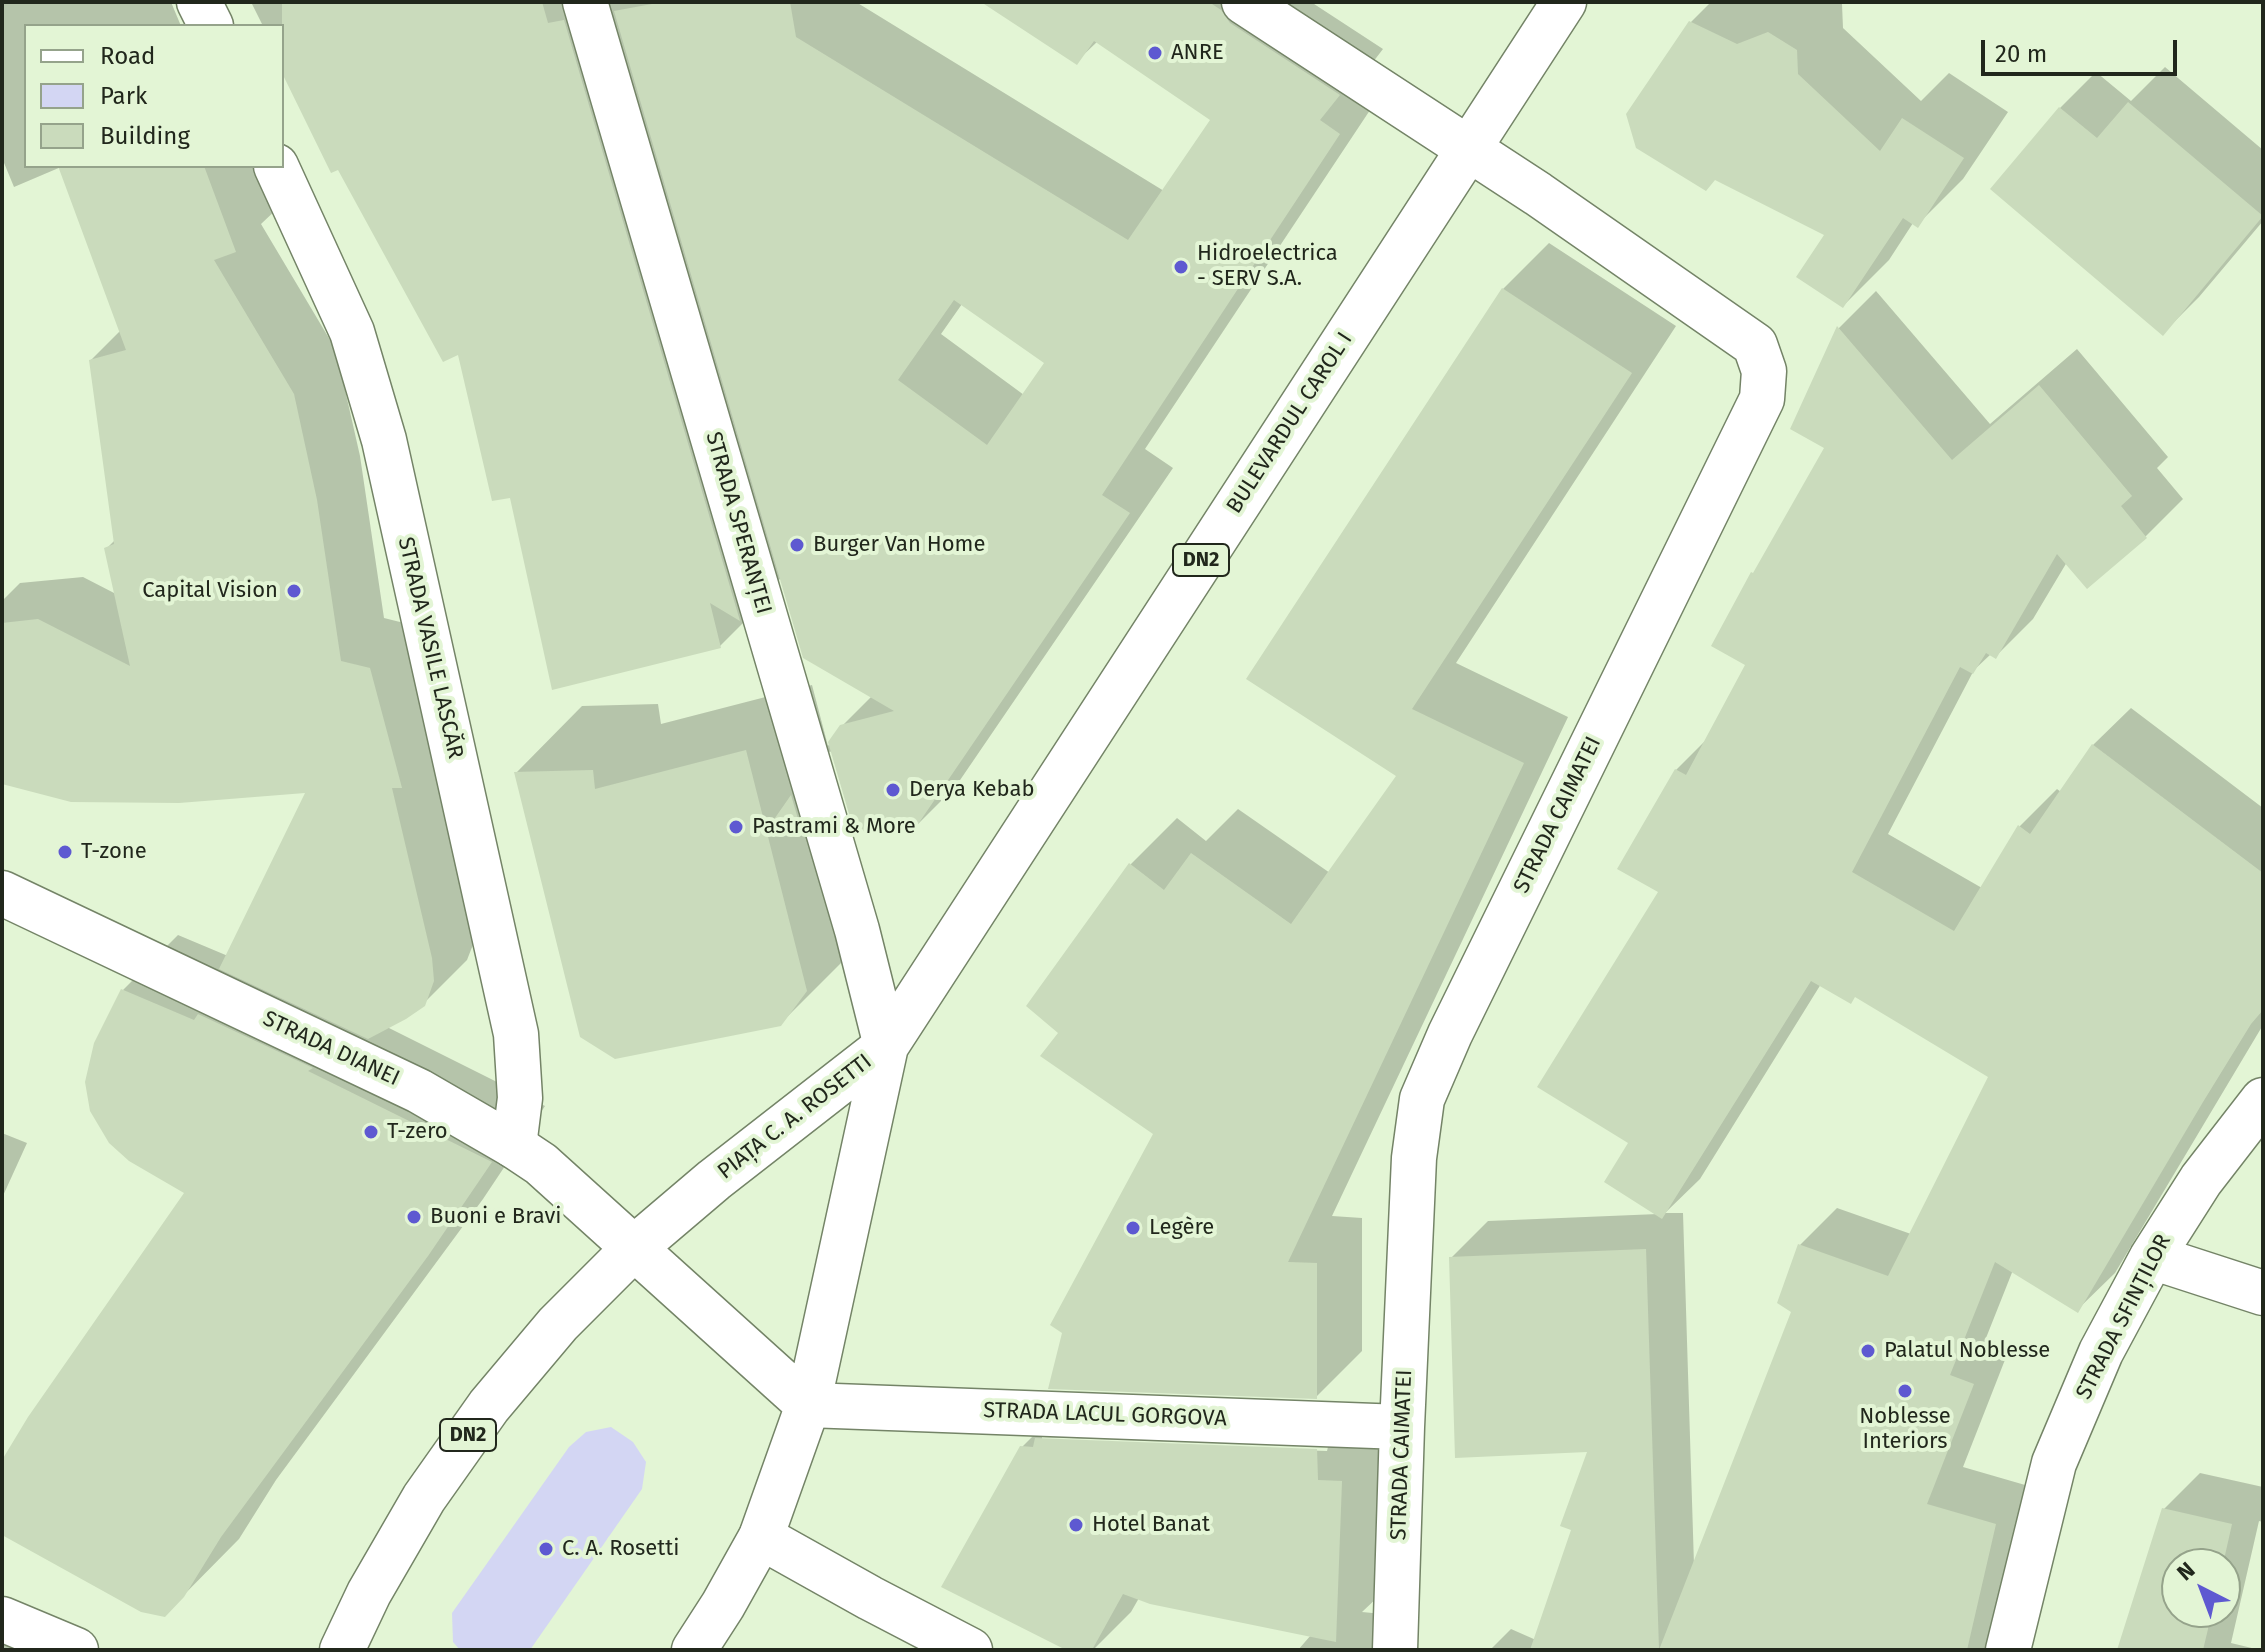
<!DOCTYPE html>
<meta charset="utf-8">
<style>
body{margin:0}
#map{position:relative;width:2265px;height:1652px;overflow:hidden;background:#e3f5d5;font-family:"Fira Sans",sans-serif}
canvas{display:block}
.frame{position:absolute;inset:0;border:4px solid #21271c;pointer-events:none}
.legend{position:absolute;left:24px;top:24px;width:260px;height:144px;box-sizing:border-box;background:#e3f5d5;border:2px solid #95a38b;margin:0;padding:10px 14px;list-style:none;font-size:24px;color:#21271c}
.legend li{display:flex;align-items:center;gap:16px;height:40px}
.legend b{width:40px;border:2px solid #95a38b}
.north{position:absolute;left:2161px;top:1548px;width:80px;height:80px;box-sizing:border-box;background:#e3f5d5;border:2px solid #95a38b;border-radius:50%;rotate:318deg;font-size:22px;font-weight:700;line-height:32px;text-align:center;color:#21271c}
.north::after{content:'';display:block;margin:auto;width:28px;height:36px;background:#5e59d1;clip-path:polygon(50% 0,100% 100%,50% 72%,0 100%)}
.scale{position:absolute;left:1981px;top:40px;width:196px;height:36px;box-sizing:border-box;border:4px solid #21271c;border-top:0;padding-left:10px;font-size:24px;line-height:28px;white-space:nowrap;color:#21271c;-webkit-text-stroke:6px #e3f5d5;paint-order:stroke}
</style>
<div id="map">
<canvas width="2265" height="1652"></canvas>
<div class="frame"></div>
<ul class="legend">
<li><b style="height:10px;background:#fff"></b>Road</li>
<li><b style="height:22px;background:#d3d6f3"></b>Park</li>
<li><b style="height:22px;background:#cadbbc"></b>Building</li>
</ul>
<div class="north">N</div>
<div class="scale">20 m</div>
</div>
<script>
const ctx = document.querySelector('canvas').getContext('2d');
ctx.lineJoin = 'round';
function paint(path, color) { ctx.fillStyle = color; ctx.fill(path, 'evenodd'); }
const poly = rows => new Path2D(rows.map(r => 'M' + r).join(''));
function strokePath(path, color, width, dash) { ctx.strokeStyle = color; ctx.lineWidth = width; ctx.lineCap = dash ? 'butt' : 'round'; ctx.setLineDash(dash || []); ctx.stroke(path); }
function drawText(font, color, halo, rows, align = 'center') {
  ctx.font = font + ' "Fira Sans",sans-serif'; ctx.lineWidth = 8; ctx.setLineDash([]); ctx.textBaseline = 'middle'; ctx.strokeStyle = halo; ctx.fillStyle = color; for (const [text, x, y, turn = 0] of rows) {
    ctx.save(); ctx.translate(x, y); ctx.rotate((+turn || 0) * Math.PI / 180); ctx.textAlign = isNaN(turn) ? turn : align; if (halo) ctx.strokeText(text, 0, 0); ctx.fillText(text, 0, 0); ctx.restore();
  }
}
const green = poly([
 [611,1427,633,1442,646,1462,642,1489,530,1650,460,1650,453,1642,452,1613,569,1447,586,1432]
]);
const shadow = poly([
 [2,2,171,2,181,26,26,26,26,166,263,166,279,207,261,224,336,350,360,456,384,618,412,625,476,937,467,960,423,1004,387,1027,545,1106,483,1199,276,1480,239,1539,164,1615,2,1533,2,1464,187,1192,123,990,178,935,228,956,308,790,2,782,2,601,20,583,83,577,116,594,106,549,116,539,91,360,121,330,61,167,14,187,2,158],
 [251,2,856,2,1164,191,1213,120,1098,41,1076,62,984,2,1311,2,1383,49,1363,75,1384,89,1145,449,1173,468,956,786,911,831,833,751,829,752,872,923,846,958,780,1024,516,773,582,706,658,704,661,724,812,685,828,746,841,727,872,696,782,577,763,595,765,601,720,646,512,495,460,353,282,68,282,26,263,26],
 [962,304,1047,362,1024,395,941,334],
 [1711,2,1839,2,1842,4,1843,28,1921,101,1949,73,2008,112,1963,179,1917,225,1913,223,1889,260,1843,306,1827,234,1690,23],
 [2165,67,2263,150,2263,221,2199,297,2163,333,1992,189,2060,108,2096,72,2131,101],
 [1549,243,1676,326,1456,663,1568,717,1332,1216,1362,1218,1362,1351,1316,1397,1155,1133,1061,1032,1029,1005,1131,864,1177,818,1206,841,1238,809,1330,873,1399,776,1249,678,1503,289],
 [1876,291,1990,424,2077,349,2168,457,2157,468,2183,499,2146,536,2087,586,2067,562,2033,619,1996,656,1991,654,1974,670,1888,834,1982,888,2020,826,2057,789,2061,792,2093,745,2131,708,2263,808,2263,1025,2115,1273,2077,1310,2013,1270,1986,1338,2010,1347,1963,1467,2032,1487,1995,1650,1490,1650,1511,1629,1536,1640,1573,1529,1590,1450,1451,1258,1488,1221,1658,1214,1631,1142,1676,770,1708,738,1748,664,1827,447,1792,429,1839,328],
 [1821,984,1856,995,1991,1076,1911,1234,1837,1208,1800,1245,1793,1311,1694,1565,1683,1213,1665,1213,1700,1179],
 [2,1133,27,1143,2,1198],
 [1067,1402,1386,1436,1380,1595,1362,1612,1404,1616,1411,1650,1298,1650,1311,1635,1139,1598,1131,1612,1093,1650,1071,1650,1022,1447],
 [1042,1437,1328,1447,1327,1451,1042,1441],
 [2200,1473,2263,1487,2263,1522,2259,1521,2231,1643,2260,1650,2119,1650,2164,1509],
 [2177,1564,2225,1564,2225,1612,2177,1612],
 [2,1617,32,1650,2,1650]
]);
const building = poly([
 [282,2,542,2,548,23,564,20,740,621,710,603,721,648,552,690,510,498,492,501,458,355,443,362,338,170,331,173,282,73],
 [663,2,790,2,796,37,1128,240,1210,120,1094,41,1077,65,981,2,1209,2,1221,10,1230,23,1340,95,1320,120,1340,134,1102,495,1130,513,912,833,854,831,828,742,840,725,894,711,803,658,614,11],
 [954,300,1044,363,987,445,898,380],
 [1689,21,1737,44,1768,32,1797,50,1798,74,1880,151,1902,118,1964,158,1918,228,1903,218,1843,308,1796,277,1824,235,1715,180,1706,191,1636,148,1626,114],
 [2128,102,2263,216,2163,336,1990,189,2059,107,2097,138],
 [58,166,204,166,236,252,214,260,294,394,317,500,341,661,370,668,402,788,392,788,432,958,434,981,425,1006,406,1019,368,1039,219,969,305,793,179,803,71,802,2,784,2,623,38,619,130,666,104,548,114,544,89,360,126,350],
 [1502,288,1632,373,1412,709,1524,763,1288,1262,1317,1263,1317,1399,1048,1389,1062,1333,1050,1325,1153,1134,1040,1056,1058,1033,1026,1006,1129,863,1164,890,1191,853,1291,924,1396,776,1246,679],
 [1837,326,1952,460,2039,385,2132,496,2121,506,2147,538,2087,589,2057,554,1996,659,1986,653,1973,674,1960,667,1852,872,1954,931,2018,825,2030,834,2092,744,2263,873,2263,1010,2251,1024,2203,1102,2078,1313,1995,1262,1950,1375,1974,1384,1927,1504,1996,1524,1967,1650,1659,1650,1791,1312,1777,1303,1798,1244,1888,1276,1988,1077,1855,997,1851,1004,1811,981,1662,1219,1604,1182,1628,1143,1537,1087,1658,892,1617,869,1675,769,1686,775,1745,665,1711,646,1751,572,1753,573,1824,448,1790,429],
 [746,750,807,991,781,1026,615,1059,580,1037,514,772,593,770,595,789],
 [791,795,801,829,768,828],
 [121,989,194,1020,198,1014,313,1068,308,1071,492,1162,428,1256,221,1537,184,1597,165,1617,141,1612,2,1535,2,1460,28,1417,184,1193,129,1161,109,1143,90,1111,85,1082,94,1043],
 [1646,1249,1659,1650,1530,1650,1571,1530,1560,1526,1587,1452,1455,1458,1449,1257],
 [1035,1438,1317,1449,1318,1480,1342,1481,1336,1642,1150,1604,1123,1594,1092,1650,1066,1650,941,1587,1020,1446,1033,1447],
 [2162,1508,2232,1524,2223,1564,2177,1564,2177,1612,2212,1612,2203,1650,2117,1650]
]);
const street = poly([
 [199,2,211,26],
 [585,2,857,930,886,1046],
 [1244,2,1538,194,1755,345,1764,371,1762,399,1450,1034,1422,1099,1414,1158,1402,1427,1395,1650],
 [276,166,352,332,384,440,516,1034,520,1098,514,1146],
 [2152,1257,2263,1293],
 [808,1405,1402,1427],
 [761,1537,870,1598,970,1650],
 [2008,1650,2054,1463,2101,1352,2152,1257,2201,1180,2263,1100]
]);
const secondary = poly([
 [2,893,419,1091,514,1146,541,1164,634,1248],
 [2,1619,76,1650]
]);
const primary = poly([
 [634,1248,808,1405],
 [342,1650,369,1593,424,1498,489,1406,558,1324,634,1248,714,1180,886,1046,1564,2],
 [694,1650,723,1605,761,1537,808,1405,886,1046]
]);
const markers = [
 [1155,53,8,"#5e59d1"],
 [1181,267,8,"#5e59d1"],
 [797,545,8,"#5e59d1"],
 [294,591,8,"#5e59d1"],
 [893,790,8,"#5e59d1"],
 [736,827,8,"#5e59d1"],
 [65,852,8,"#5e59d1"],
 [371,1132,8,"#5e59d1"],
 [414,1217,8,"#5e59d1"],
 [1133,1228,8,"#5e59d1"],
 [1868,1351,8,"#5e59d1"],
 [1905,1391,8,"#5e59d1"],
 [1076,1525,8,"#5e59d1"],
 [546,1549,8,"#5e59d1"]
];
const shields = [
 [1201,560,56],
 [468,1435,56]
];
const shieldNames = [
 ["DN2",1201,560],
 ["DN2",468,1435]
];
const poiNames = [
 ["ANRE",1171,53],
 ["Hidroelectrica",1197,254],
 ["- SERV S.A.",1197,279],
 ["Burger Van Home",813,545],
 ["Capital Vision",278,591,"right"],
 ["Derya Kebab",909,790],
 ["Pastrami & More",752,827],
 ["T-zone",81,852],
 ["T-zero",387,1132],
 ["Buoni e Bravi",430,1217],
 ["Legère",1149,1228],
 ["Palatul Noblesse",1884,1351],
 ["Noblesse",1905,1417,"center"],
 ["Interiors",1905,1442,"center"],
 ["Hotel Banat",1092,1525],
 ["C. A. Rosetti",562,1549]
];
const streetNames = [
 ["BULEVARDUL CAROL I",1290,423,-57],
 ["STRADA SPERANȚEI",738,523,74],
 ["STRADA VASILE LASCĂR",430,648,77],
 ["STRADA CAIMATEI",1558,815,-64],
 ["STRADA DIANEI",331,1049,25],
 ["PIAȚA C. A. ROSETTI",795,1117,-38],
 ["STRADA SFINȚILOR",2124,1317,-63],
 ["STRADA LACUL GORGOVA",1105,1415,2],
 ["STRADA CAIMATEI",1402,1455,-88]
];
paint(green, '#d3d6f3');
paint(shadow, '#0003');
paint(building, '#cadbbc');
strokePath(street, '#748467', 47);
strokePath(secondary, '#748467', 47);
strokePath(primary, '#748467', 47);
strokePath(street, '#fff', 44);
strokePath(secondary, '#fff', 44);
strokePath(primary, '#fff', 44);
for (const [x, y, r, color] of markers) { const dot = new Path2D(); dot.arc(x, y, r, 0, 2 * Math.PI); ctx.fillStyle = color; ctx.fill(dot); strokePath(dot, '#e3f5d5', 3); }
for (const [x, y, w] of shields) { const box = new Path2D(); box.roundRect(x - w / 2, y - 16, w, 32, 6); ctx.fillStyle = '#e3f5d5'; ctx.fill(box); strokePath(box, '#21271c', 2); }
drawText('bold 20px', '#21271c', null, shieldNames);
drawText('22px', '#21271c', '#e3f5d5', poiNames, 'left');
drawText('22px', '#21271c', '#e3f5d5', streetNames);
</script>
